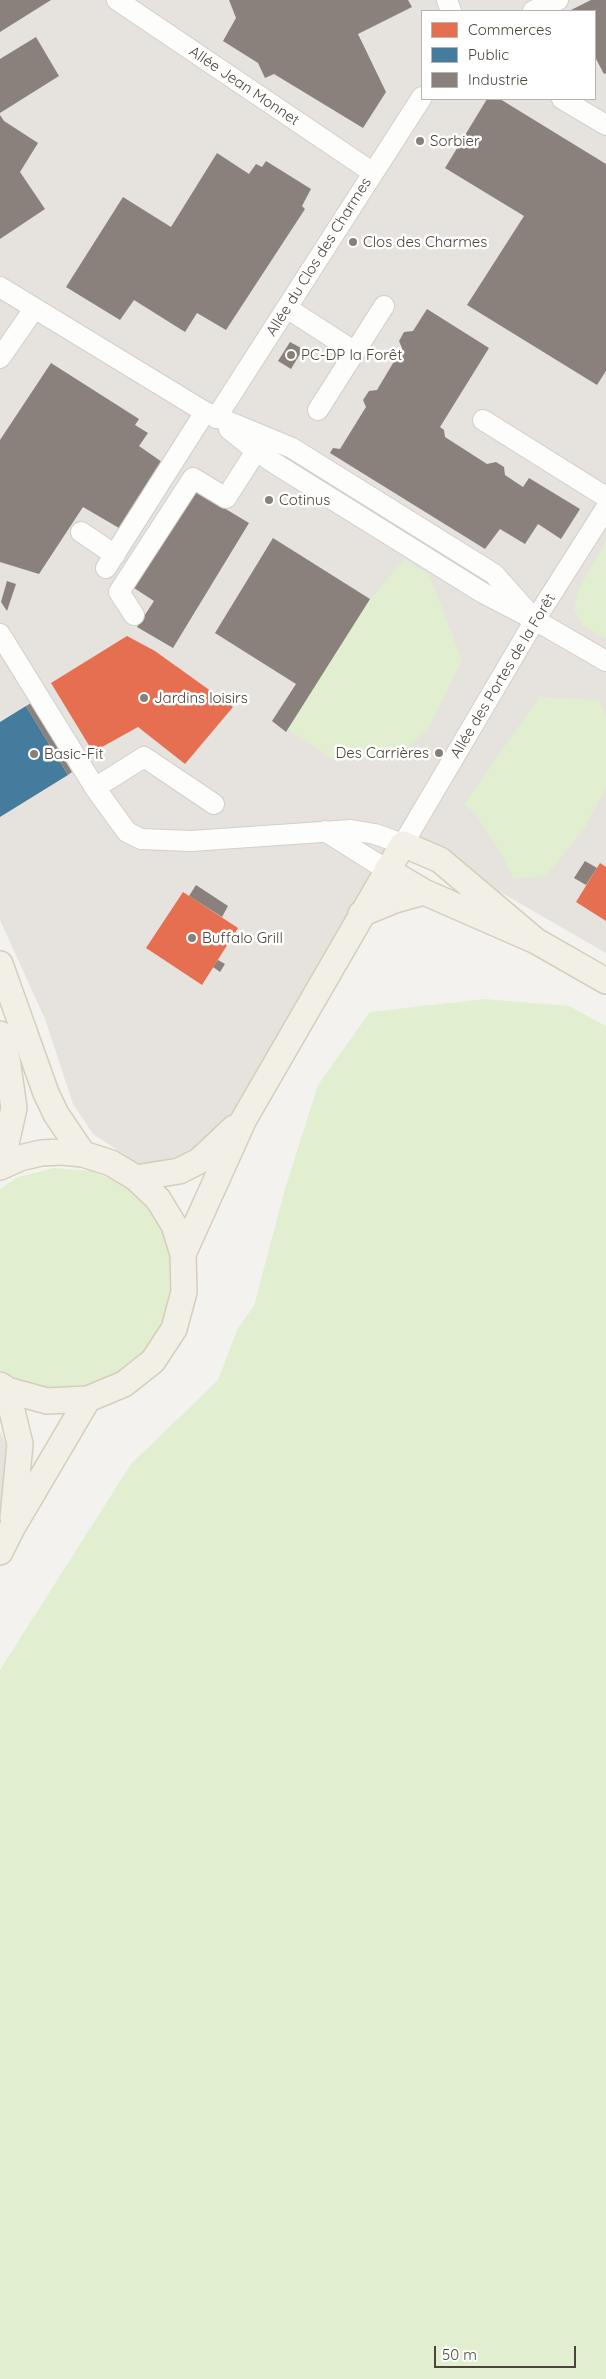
<!DOCTYPE html>
<meta charset="utf-8">
<style>
body{margin:0}
#map{position:relative;width:606px;height:2379px;overflow:hidden;background:#f4f2ee;font-family:Quicksand,sans-serif}
canvas{display:block}
.legend{position:absolute;left:421px;top:10px;width:175px;height:90px;box-sizing:border-box;background:#fff;border:1px solid #b7b4b0;margin:0;padding:6px 9px;list-style:none;font-size:15px;color:#4b4439}
.legend li{display:flex;align-items:center;gap:10px;height:25px}
.legend b{width:25px;border:1px solid #b7b4b0}
.scale{position:absolute;left:434px;top:2346px;width:142px;height:22px;box-sizing:border-box;border:2px solid #4b4439;border-top:0;padding-left:6px;font-size:15px;line-height:18px;white-space:nowrap;color:#4b4439;-webkit-text-stroke:4px #fff;paint-order:stroke}
</style>
<div id="map">
<canvas width="606" height="2379"></canvas>
<ul class="legend">
<li><b style="height:14px;background:#e76f51"></b>Commerces</li>
<li><b style="height:14px;background:#457b9d"></b>Public</li>
<li><b style="height:14px;background:#8a817c"></b>Industrie</li>
</ul>
<div class="scale">50 m</div>
</div>
<script>
const ctx = document.querySelector('canvas').getContext('2d');
ctx.lineJoin = 'round';
function paint(path, color) { ctx.fillStyle = color; ctx.fill(path, 'evenodd'); }
const poly = rows => new Path2D(rows.map(r => 'M' + r).join(''));
function strokePath(path, color, width, dash) { ctx.strokeStyle = color; ctx.lineWidth = width; ctx.lineCap = dash ? 'butt' : 'round'; ctx.setLineDash(dash || []); ctx.stroke(path); }
function drawText(font, color, halo, rows, align = 'center') {
  ctx.font = font + ' Quicksand,sans-serif'; ctx.lineWidth = 5; ctx.setLineDash([]); ctx.textBaseline = 'middle'; ctx.strokeStyle = halo; ctx.fillStyle = color; for (const [text, x, y, turn = 0] of rows) {
    ctx.save(); ctx.translate(x, y); ctx.rotate((+turn || 0) * Math.PI / 180); ctx.textAlign = isNaN(turn) ? turn : align; if (halo) ctx.strokeText(text, 0, 0); ctx.fillText(text, 0, 0); ctx.restore();
  }
}
const industrial = poly([
 [0,0,606,0,606,953,396,832,241,1106,200,1156,145,1168,93,1134,73,1104,45,1019,0,920],
 [422,11,595,11,595,99,422,99],
 [0,1432,11,1455,7,1488,0,1507]
]);
const green = poly([
 [606,541,606,639,582,625,574,609,579,588],
 [404,559,429,574,462,660,428,730,400,754,337,762,287,729,370,599],
 [539,697,598,700,606,716,606,788,584,829,546,876,514,879,497,847,476,815,464,804],
 [484,999,569,1006,606,1026,606,2379,0,2379,0,1670,131,1464,218,1380,238,1328,254,1306,285,1189,318,1085,370,1012],
 [54,1168,91,1171,125,1185,152,1211,170,1243,176,1280,170,1316,153,1349,126,1374,92,1389,55,1392,19,1383,0,1370,0,1189,18,1177]
]);
const parking = poly([
 [606,811,606,856,600,853,594,832]
]);
const shops = poly([
 [127,636,155,651,233,707,185,764,138,727,93,752,51,683],
 [600,863,606,867,606,921,576,902],
 [183,892,238,928,202,985,146,948]
]);
const public = poly([
 [26,706,68,775,0,817,0,722]
]);
const industry = poly([
 [0,0,51,0,0,32],
 [229,0,408,0,412,7,358,34,386,92,363,128,274,74,265,78,258,63,223,41,236,18],
 [591,0,606,0,606,73,604,74,595,57,595,11,571,10],
 [36,37,59,76,0,113,0,59],
 [487,99,500,99,606,164,606,371,597,385,467,305,524,216,445,168],
 [0,115,4,121,38,143,20,172,45,209,0,239],
 [217,153,249,174,256,164,262,167,266,161,311,189,302,206,305,209,226,330,197,313,185,332,134,300,120,320,66,287,123,197,171,227],
 [427,309,489,348,440,427,444,430,445,437,487,464,496,462,504,467,505,475,523,487,529,478,580,509,561,539,538,524,525,544,500,529,485,549,330,453,333,448,340,449,366,407,363,400,369,391,377,390,402,348,399,341,404,332,413,331],
 [290,342,303,349,291,369,278,361],
 [51,363,139,419,135,425,148,433,139,446,162,462,119,528,83,507,39,574,0,562,0,440],
 [194,490,249,523,173,648,137,627,154,601,134,588],
 [273,538,370,599,286,732,272,721,296,684,215,633],
 [7,581,16,584,7,611,1,602],
 [31,703,72,772,68,775,26,706],
 [585,861,597,868,586,885,574,878],
 [196,885,228,906,222,917,189,896],
 [218,960,225,964,220,972,213,967]
]);
const minor = poly([
 [117,0,372,172],
 [447,0,451,11],
 [533,11,558,0],
 [562,99,606,125],
 [0,287,205,412,292,448,494,574,535,620],
 [287,308,355,352],
 [0,358,34,309],
 [318,410,384,306],
 [216,418,422,97],
 [483,420,606,497],
 [229,429,256,451,279,466,483,593,535,620,606,661],
 [81,532,115,555],
 [106,568,205,412],
 [134,615,119,592,193,478,226,498,256,451],
 [0,634,95,788,127,832,141,839,191,841,351,830,375,834,403,844,535,620,606,508],
 [95,788,144,757,214,804],
 [325,831,387,870]
]);
const major = poly([
 [387,870,424,892,536,941,606,981],
 [361,914,395,900,424,892],
 [0,964,46,1093,56,1114,83,1154],
 [0,1034,7,1059,14,1108,1,1166],
 [0,1167,20,1158,41,1153,62,1152,83,1154,111,1163,136,1178,158,1199,174,1225,183,1254,184,1292,174,1329,153,1361,124,1384,88,1399,47,1401,7,1390,0,1385],
 [136,1178,179,1171,199,1161,234,1128],
 [183,1254,244,1119,403,844,440,860,536,941],
 [7,1390,20,1444,13,1518],
 [0,1552,12,1528,88,1399]
]);
const markers = [
 [420,141,5,"#868178"],
 [353,242,5,"#868178"],
 [291,355,5,"#868178"],
 [269,500,5,"#868178"],
 [144,698,5,"#868178"],
 [439,753,5,"#868178"],
 [34,754,5,"#868178"],
 [192,938,5,"#868178"]
];
const streetNames = [
 ["Allée Jean Monnet",244,86,34],
 ["Allée du Clos des Charmes",319,257,-58],
 ["Allée des Portes de la Forêt",503,676,-59]
];
const poiNames = [
 ["Sorbier",430,141],
 ["Clos des Charmes",363,242],
 ["PC-DP la Forêt",301,355],
 ["Cotinus",279,500],
 ["Jardins loisirs",154,698],
 ["Des Carrières",429,753,"right"],
 ["Basic-Fit",44,754],
 ["Buffalo Grill",202,938]
];
paint(industrial, '#e6e2de');
paint(green, '#e1eecf');
paint(parking, '#e6e3df');
paint(shops, '#e76f51');
paint(public, '#457b9d');
paint(industry, '#8a817c');
strokePath(minor, '#d2d0cb', 22);
strokePath(major, '#d6cebb', 28);
strokePath(minor, '#fdfdfc', 20);
strokePath(major, '#f2efe6', 25);
for (const [x, y, r, color] of markers) { const dot = new Path2D(); dot.arc(x, y, r, 0, 2 * Math.PI); ctx.fillStyle = color; ctx.fill(dot); strokePath(dot, '#fff', 2); }
drawText('15px', '#4b4439', '#fff', streetNames);
drawText('15px', '#4b4439', '#fff', poiNames, 'left');
</script>
